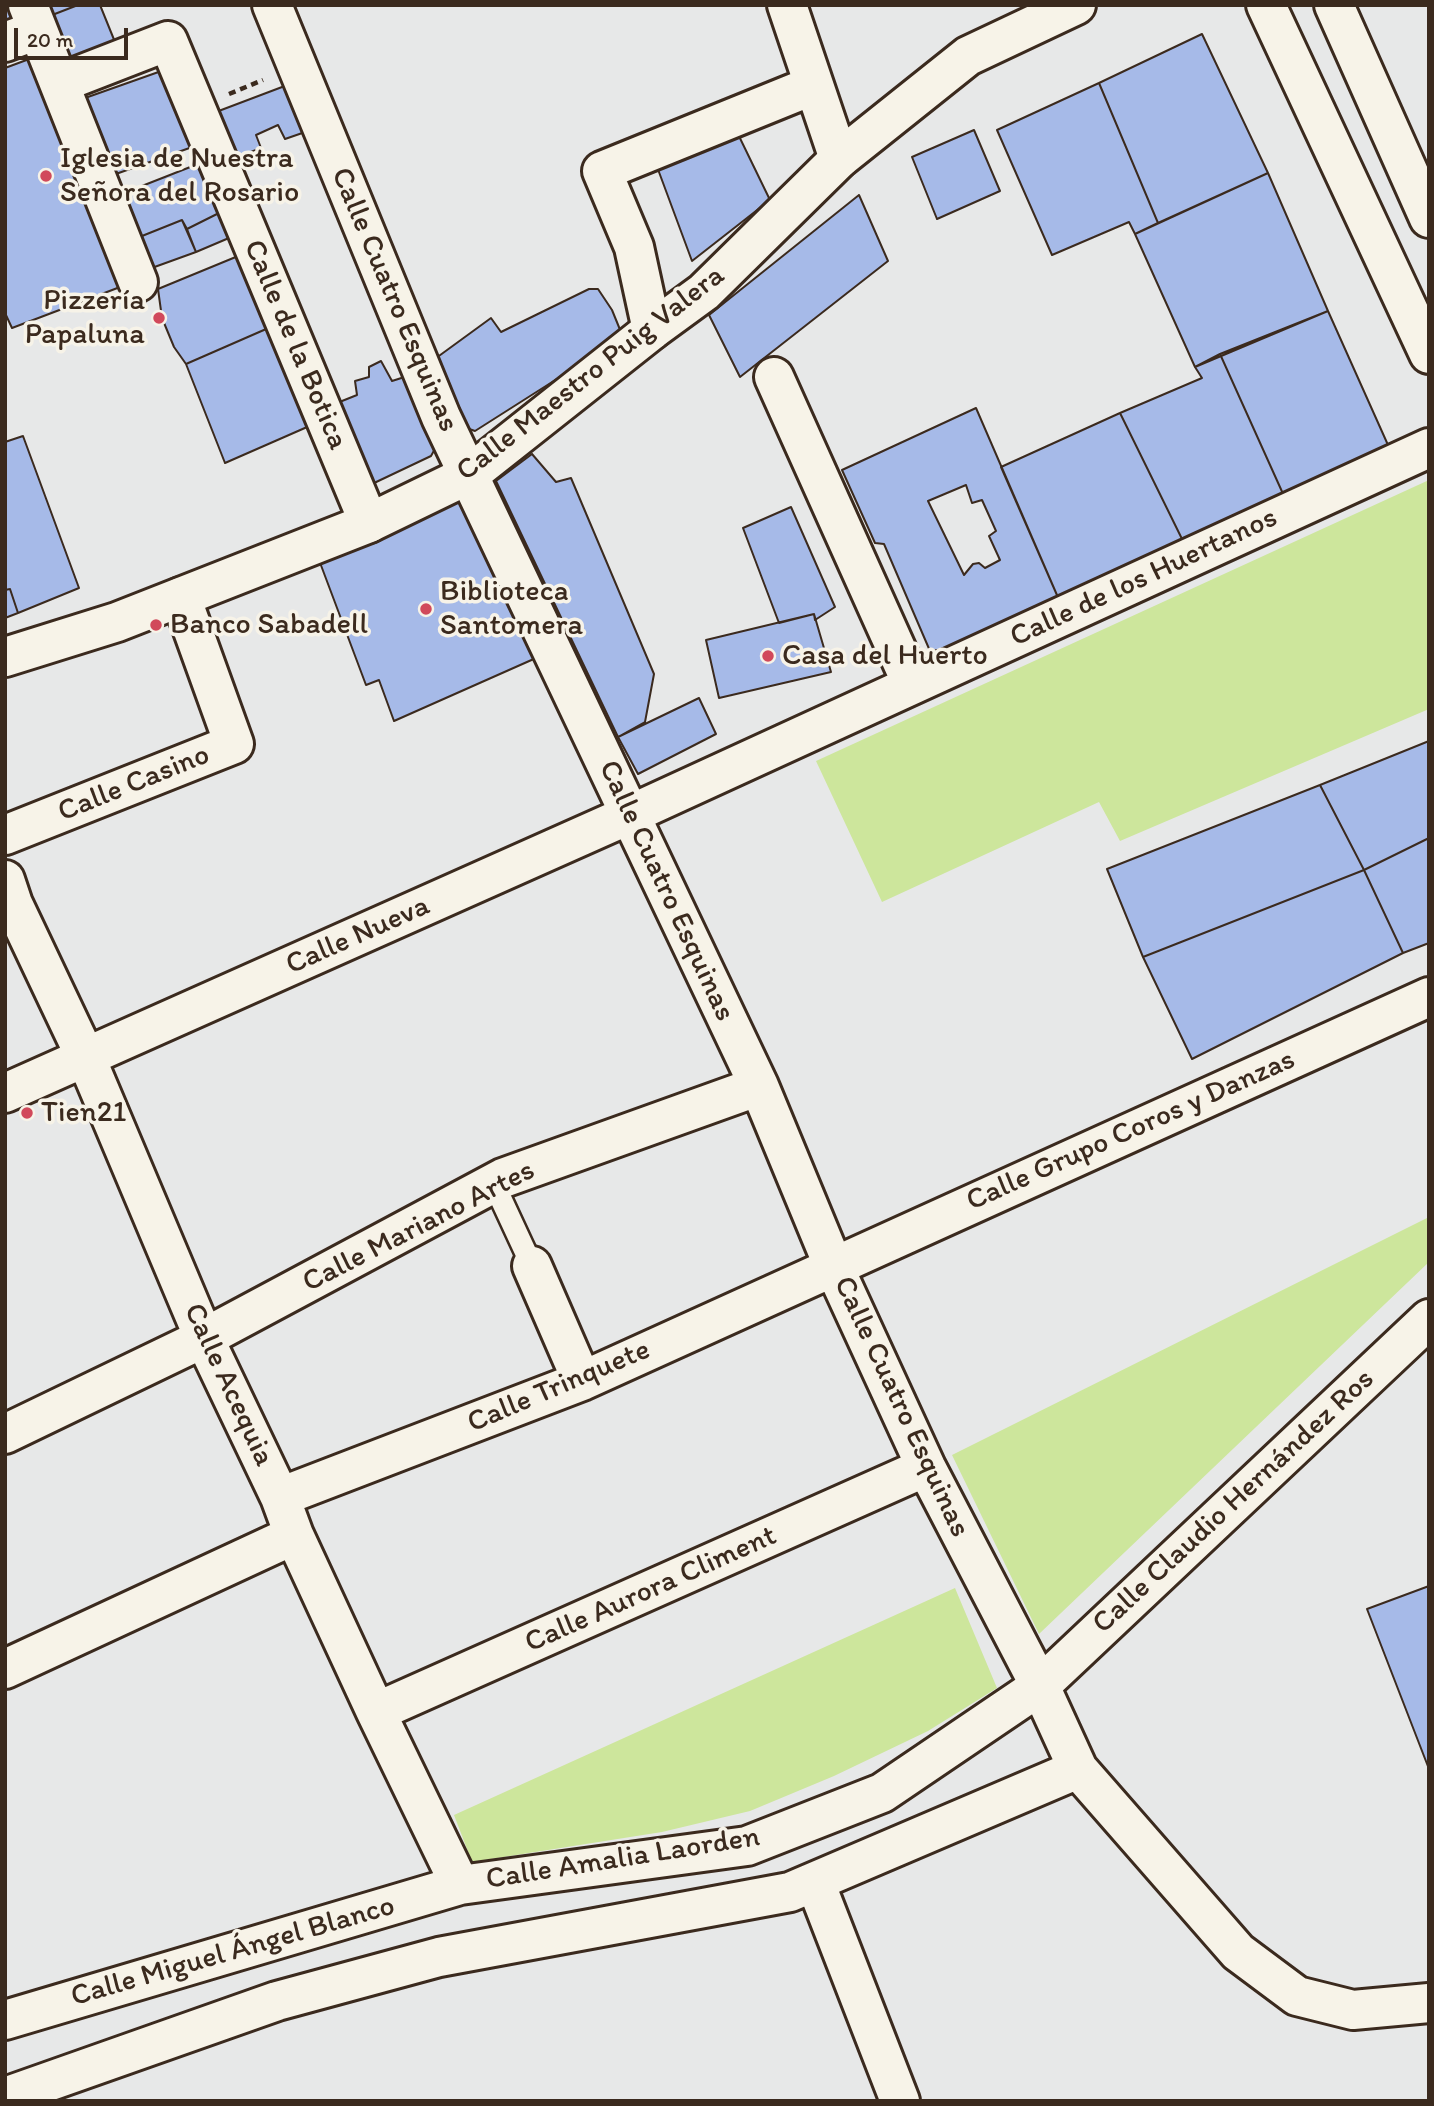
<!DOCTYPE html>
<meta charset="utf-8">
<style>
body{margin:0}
#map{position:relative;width:1434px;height:2106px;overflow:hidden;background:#e7e8e8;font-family:Itim,sans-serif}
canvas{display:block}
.frame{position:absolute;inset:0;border:7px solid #3b2a1e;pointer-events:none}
.scale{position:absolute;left:14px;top:28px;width:114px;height:32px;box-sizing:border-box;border:4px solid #3b2a1e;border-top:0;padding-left:9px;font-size:21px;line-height:24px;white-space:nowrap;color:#3b2a1e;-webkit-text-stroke:5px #f7f3e8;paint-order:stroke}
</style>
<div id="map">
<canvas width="1434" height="2106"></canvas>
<div class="frame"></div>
<div class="scale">20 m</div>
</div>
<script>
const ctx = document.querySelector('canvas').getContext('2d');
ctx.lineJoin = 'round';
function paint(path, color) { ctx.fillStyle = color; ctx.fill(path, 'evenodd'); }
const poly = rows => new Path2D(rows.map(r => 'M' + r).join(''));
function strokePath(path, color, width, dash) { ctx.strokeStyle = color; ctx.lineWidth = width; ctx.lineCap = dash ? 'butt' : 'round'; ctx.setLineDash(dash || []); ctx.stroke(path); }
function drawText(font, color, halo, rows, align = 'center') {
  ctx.font = font + ' Itim,sans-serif'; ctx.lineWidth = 7; ctx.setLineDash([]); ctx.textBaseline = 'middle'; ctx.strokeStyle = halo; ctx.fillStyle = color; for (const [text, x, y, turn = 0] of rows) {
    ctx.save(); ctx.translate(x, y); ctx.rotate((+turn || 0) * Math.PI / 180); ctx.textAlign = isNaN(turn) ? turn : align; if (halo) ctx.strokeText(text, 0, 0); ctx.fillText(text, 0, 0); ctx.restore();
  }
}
const green = poly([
 [1429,480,1429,709,1120,841,1099,802,882,902,816,761],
 [1429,1217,1429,1262,1039,1634,952,1455],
 [955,1588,997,1688,928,1731,834,1776,750,1811,662,1832,472,1862,454,1815]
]);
const building = poly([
 [5,5,12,5,14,10,11,26,5,28,5,5],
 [43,5,78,5,47,17,43,5],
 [78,5,100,5,117,47,69,68,47,17,78,5],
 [1202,34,1268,173,1158,223,1099,83,1202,34],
 [40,55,128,284,12,328,5,313,5,68,40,55],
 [167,69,198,145,113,175,85,98,167,69],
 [1099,83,1158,223,1135,234,1129,222,1052,255,997,130,1099,83],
 [290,84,311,130,285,139,278,125,256,135,261,148,233,159,216,112,290,84],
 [736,130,770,200,692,261,656,164,736,130],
 [974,130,1000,191,937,219,912,157,974,130],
 [203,162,225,210,187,229,182,220,137,238,119,195,203,162],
 [1268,173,1328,311,1195,367,1135,234,1268,173],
 [859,195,888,261,740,377,709,315,859,195],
 [225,210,236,235,196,252,187,229,225,210],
 [182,220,196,252,149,269,137,238,182,220],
 [243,254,273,326,186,364,174,347,162,318,158,289,243,254],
 [589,289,598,289,612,310,623,337,475,431,455,424,432,361,491,318,501,332,589,289],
 [1328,311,1388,445,1284,496,1220,354,1328,311],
 [273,326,314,424,225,463,186,364,273,326],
 [1220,354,1284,496,1183,541,1120,413,1202,378,1195,367,1220,354],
 [381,361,392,381,414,374,436,447,431,456,372,484,337,403,357,395,355,381,369,377,369,367,381,361],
 [976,408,1060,602,947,654,937,650,930,651,884,544,875,543,842,470,976,408],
 [966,485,972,503,982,500,996,531,989,536,1000,560,985,568,979,563,973,564,964,575,928,501,966,485],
 [1120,413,1183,541,1060,602,1001,467,1120,413],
 [23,436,79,588,18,613,10,589,5,590,5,442,23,436],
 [532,454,556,482,571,478,654,674,645,722,618,737,496,481,532,454],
 [463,497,536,658,394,721,379,680,366,685,319,560,463,497],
 [791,507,835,607,815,620,814,614,779,623,743,528,791,507],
 [10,589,18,613,5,618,5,590,10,589],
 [814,614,831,672,719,698,706,640,814,614],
 [699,698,716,734,638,774,618,737,699,698],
 [1429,741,1429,838,1364,870,1320,785,1429,741],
 [1320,785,1364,870,1143,957,1107,869,1320,785],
 [1429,838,1429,943,1403,953,1364,870,1429,838],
 [1364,870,1403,953,1192,1059,1143,957,1364,870],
 [1429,1586,1429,1769,1367,1609,1429,1586]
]);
const path = poly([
 [229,94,263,80]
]);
const lane = poly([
 [494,1184,532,1266]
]);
const street = poly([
 [28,5,138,282],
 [272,5,441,417,759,1086,833,1265,926,1467,1040,1686,1078,1769,1238,1952,1297,1996,1353,2010,1429,2003],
 [787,5,839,159],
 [1266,5,1429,354],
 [1334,5,1429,218],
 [5,42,37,30],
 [60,83,168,41,369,523],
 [652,330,634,247,602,171,814,85],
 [774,377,912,684],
 [5,835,234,744,181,597],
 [5,880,13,904,86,1058,204,1338,280,1497,294,1535,376,1712,460,1885],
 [5,1093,631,814,1429,448],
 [532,1266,582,1381],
 [5,1434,204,1338,503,1178,759,1086],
 [280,1497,582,1381,1429,997],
 [5,1669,294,1535],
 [376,1712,926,1467],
 [815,1882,900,2101],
 [5,2020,460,1885,747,1846,882,1793,1040,1686,1429,1319],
 [5,2097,277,2001,439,1957,790,1892,1078,1769]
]);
const primary = poly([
 [5,657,117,622,369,523,470,474,652,330,704,292,839,159,968,56,1076,5]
]);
const markers = [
 [46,176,7,"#d1495b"],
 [159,318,7,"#d1495b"],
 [426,609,7,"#d1495b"],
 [156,625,7,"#d1495b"],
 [768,656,7,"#d1495b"],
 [27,1113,7,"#d1495b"]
];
const poiNames = [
 ["Iglesia de Nuestra",60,159],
 ["Señora del Rosario",60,193],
 ["Pizzería",145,301,"right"],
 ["Papaluna",145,335,"right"],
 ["Biblioteca",440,592],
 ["Santomera",440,626],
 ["Banco Sabadell",170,625],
 ["Casa del Huerto",782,656],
 ["Tien21",41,1113]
];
const streetNames = [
 ["Calle Cuatro Esquinas",394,300,67],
 ["Calle de la Botica",295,345,67],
 ["Calle Maestro Puig Valera",591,374,-38],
 ["Calle de los Huertanos",1144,578,-25],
 ["Calle Casino",134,784,-22],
 ["Calle Cuatro Esquinas",666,891,65],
 ["Calle Nueva",358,936,-24],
 ["Calle Grupo Coros y Danzas",1131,1131,-24],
 ["Calle Mariano Artes",419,1227,-27],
 ["Calle Acequia",228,1385,65],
 ["Calle Trinquete",559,1387,-23],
 ["Calle Cuatro Esquinas",901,1407,65],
 ["Calle Claudio Hernández Ros",1234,1502,-43],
 ["Calle Aurora Climent",651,1590,-24],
 ["Calle Amalia Laorden",623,1859,-9],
 ["Calle Miguel Ángel Blanco",233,1952,-16]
];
paint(green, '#cde69c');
paint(building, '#a6bae8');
strokePath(building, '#3b2a1e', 2);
strokePath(lane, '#3b2a1e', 26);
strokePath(street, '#3b2a1e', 44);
strokePath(primary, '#3b2a1e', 44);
strokePath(path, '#3b2a1e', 4.5, [7, 5]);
strokePath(lane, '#f7f3e8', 21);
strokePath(street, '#f7f3e8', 38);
strokePath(primary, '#f7f3e8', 38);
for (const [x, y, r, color] of markers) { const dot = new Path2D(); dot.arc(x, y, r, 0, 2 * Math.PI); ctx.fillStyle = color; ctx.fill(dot); strokePath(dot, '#f7f3e8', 2.5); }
drawText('30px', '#3b2a1e', '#f7f3e8', poiNames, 'left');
drawText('30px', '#3b2a1e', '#f7f3e8', streetNames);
</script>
